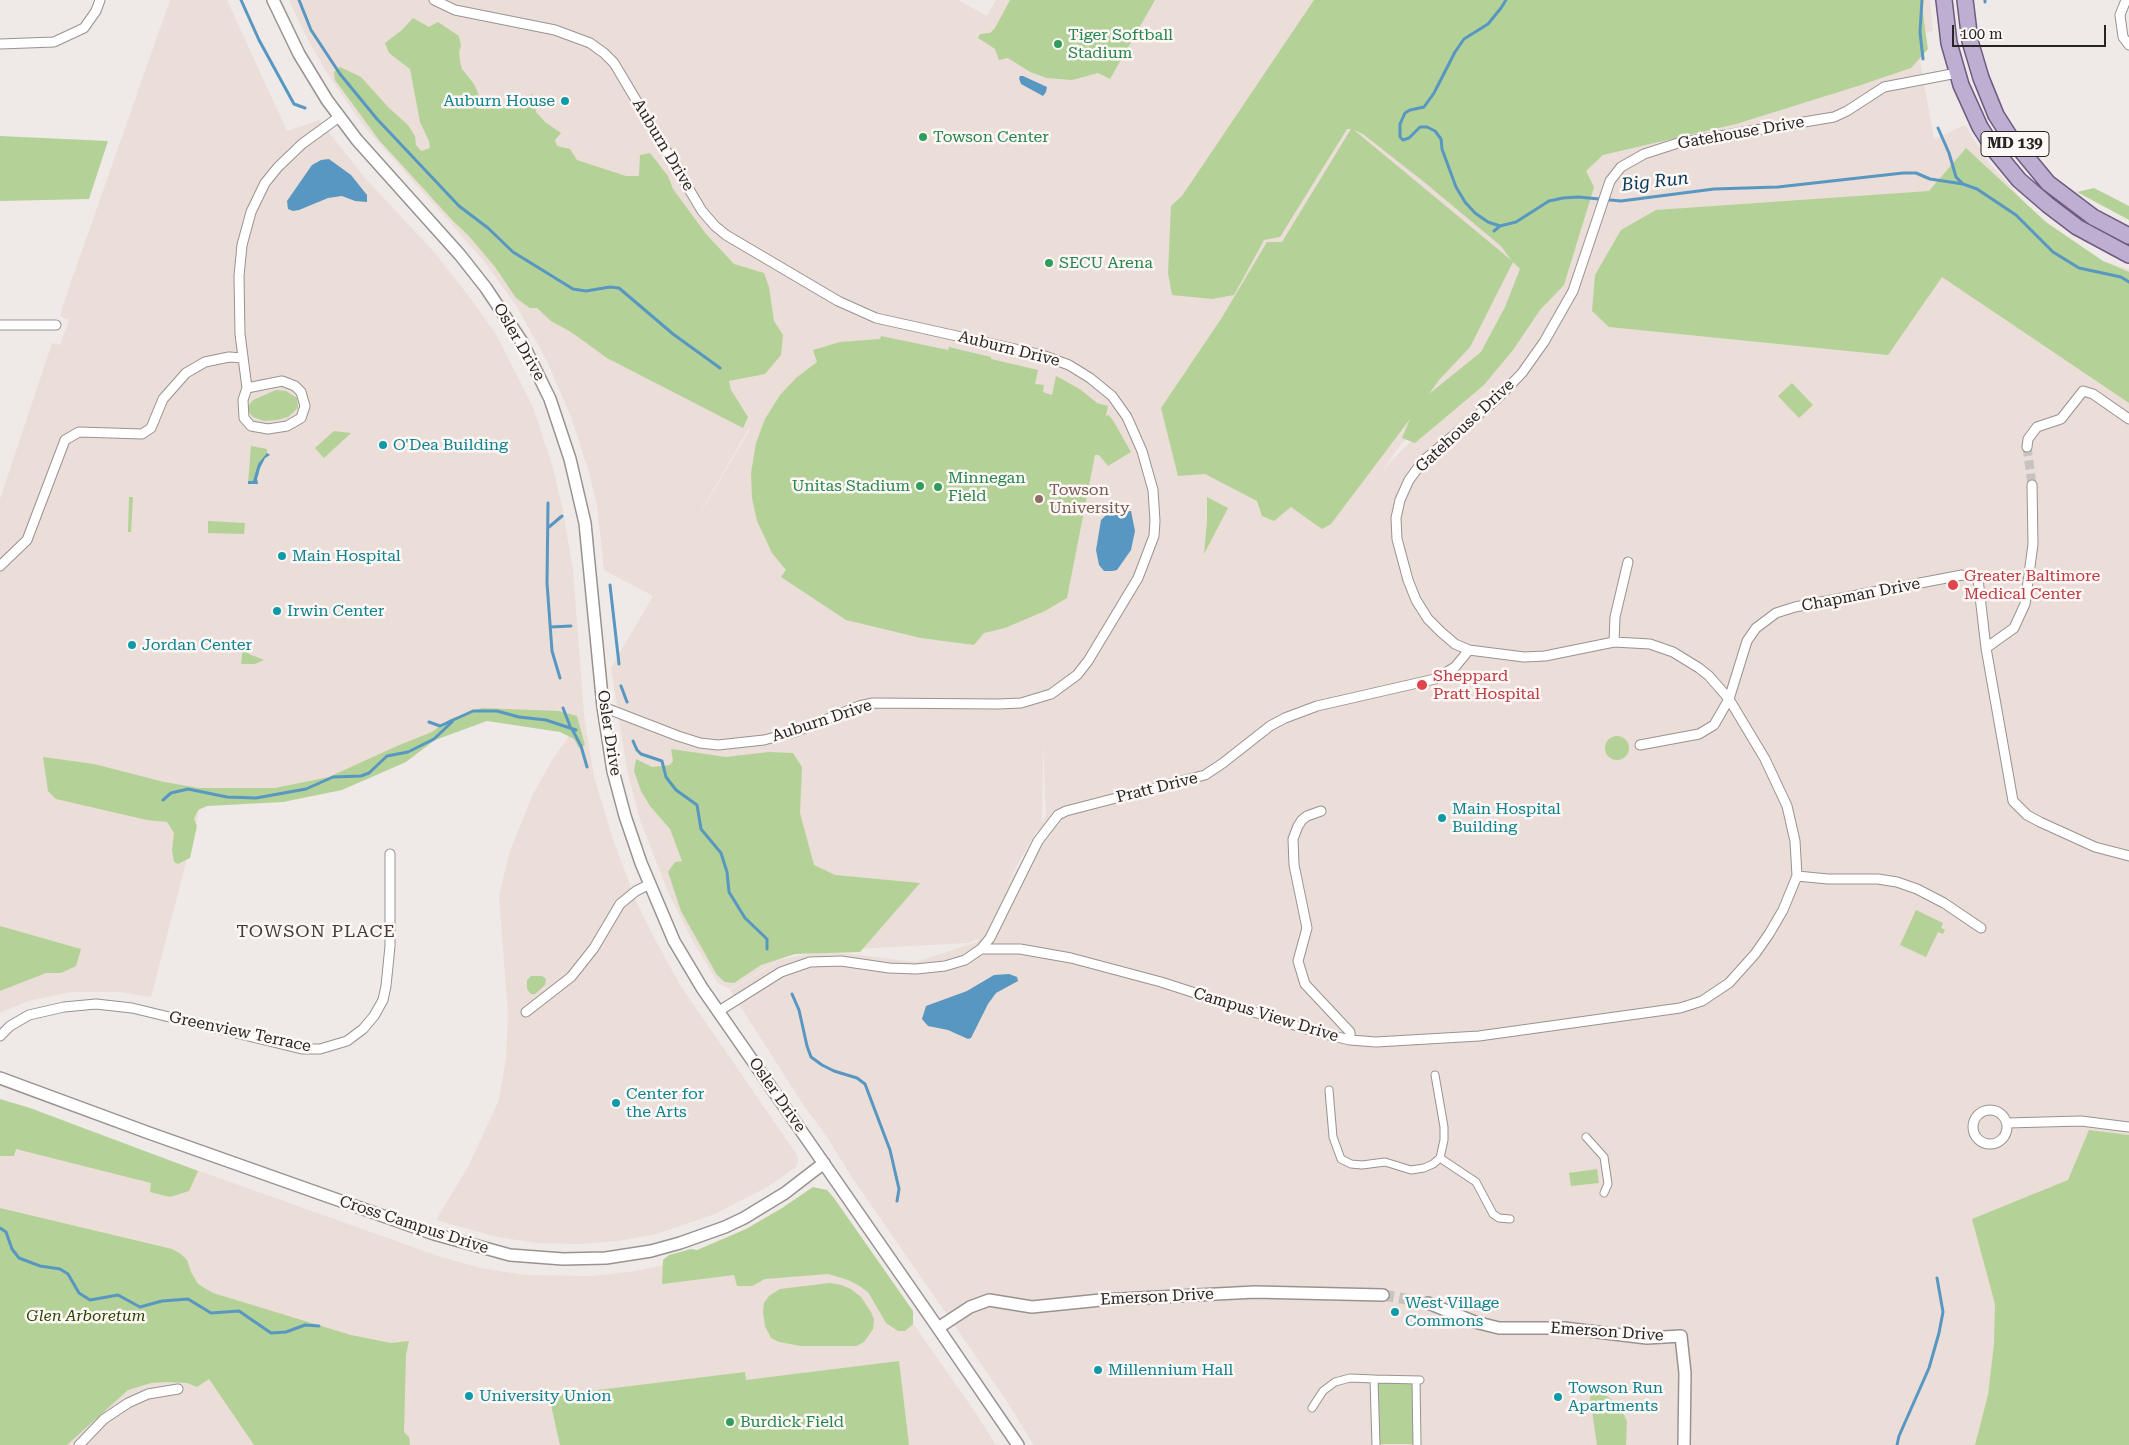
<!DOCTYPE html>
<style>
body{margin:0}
#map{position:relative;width:2129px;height:1445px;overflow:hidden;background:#efeae8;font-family:"Roboto Serif",serif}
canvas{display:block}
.scale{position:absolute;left:1952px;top:25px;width:154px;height:22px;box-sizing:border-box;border:2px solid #272524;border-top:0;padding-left:6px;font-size:15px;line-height:18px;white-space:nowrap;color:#272524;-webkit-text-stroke:4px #fdf7f5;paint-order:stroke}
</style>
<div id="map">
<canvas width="2129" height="1445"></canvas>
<div class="scale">100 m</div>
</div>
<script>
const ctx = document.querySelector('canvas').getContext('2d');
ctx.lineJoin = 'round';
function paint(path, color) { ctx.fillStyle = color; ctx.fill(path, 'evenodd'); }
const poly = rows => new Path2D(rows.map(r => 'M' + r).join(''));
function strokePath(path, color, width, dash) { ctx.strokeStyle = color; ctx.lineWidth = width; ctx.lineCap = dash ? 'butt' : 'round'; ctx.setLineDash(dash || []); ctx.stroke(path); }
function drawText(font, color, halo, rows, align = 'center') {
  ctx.font = font + ' "Roboto Serif",serif'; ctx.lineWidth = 5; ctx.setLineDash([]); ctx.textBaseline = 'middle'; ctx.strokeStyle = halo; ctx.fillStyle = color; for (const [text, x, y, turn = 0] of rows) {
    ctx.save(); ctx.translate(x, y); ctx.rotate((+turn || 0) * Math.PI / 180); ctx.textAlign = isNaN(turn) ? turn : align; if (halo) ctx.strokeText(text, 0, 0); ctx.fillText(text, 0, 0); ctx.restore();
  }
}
const built = poly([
 [170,0,227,0,287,131,319,120,365,178,435,253,471,299,497,336,533,407,553,468,562,506,573,570,584,715,594,777,613,839,635,899,657,943,680,985,797,1155,798,1160,796,1167,769,1186,715,1214,657,1234,618,1241,577,1244,537,1243,497,1237,436,1220,468,1167,499,1100,506,1058,508,1015,499,896,509,854,533,794,554,757,579,722,484,714,293,795,204,793,151,997,119,992,71,992,28,1001,0,1013,0,499,52,343,60,345,69,320,60,316,65,299],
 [289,0,958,0,987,16,996,0,1930,0,1933,31,1918,34,1921,60,1920,61,1934,139,1965,125,1987,160,2034,213,2103,261,2129,269,2129,1445,1034,1445,1004,1397,853,1179,827,1137,804,1106,730,990,782,959,828,951,916,962,977,942,978,939,968,943,854,949,814,939,730,989,718,983,691,938,668,892,640,820,627,770,611,668,653,596,604,570,597,506,589,472,571,417,547,361,517,307,484,261,362,124,325,70,304,32],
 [1437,414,1383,470,1401,444],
 [749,428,750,429,701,512,701,511],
 [1043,743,1046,816,1042,822],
 [1038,829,1039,829,1008,885,1016,867],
 [0,1100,438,1256,481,1268,525,1275,592,1276,636,1271,679,1262,824,1196,977,1415,996,1445,0,1445]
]);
const green = poly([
 [1010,0,1155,0,1110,79,1098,73,1072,80,1047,78,1030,72,1008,58,999,60,995,49,978,38,980,34,990,33,995,28],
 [1314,0,1921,0,1928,49,1911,68,1861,85,1736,124,1603,155,1586,171,1594,187,1564,285,1540,310,1513,350,1484,385,1415,443,1402,438,1410,419,1331,524,1322,529,1291,507,1274,521,1262,516,1257,501,1205,474,1178,476,1161,408,1221,319,1267,242,1282,242,1351,129,1347,129,1280,237,1264,240,1234,295,1212,299,1172,295,1168,273,1171,206,1182,196],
 [1354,130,1363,134,1424,182,1501,246,1511,260],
 [1513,262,1520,269,1505,307,1481,352,1429,394,1439,380,1470,347],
 [413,18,429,27,438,22,459,36,461,46,459,52,460,61,462,69,474,84,482,102,489,107,500,109,505,103,513,104,523,97,533,94,536,112,545,122,561,133,555,140,557,146,570,149,577,160,626,176,639,176,640,155,650,153,668,176,673,189,706,234,734,264,764,273,769,287,774,321,783,335,781,355,765,374,729,381,731,390,748,417,743,428,607,358,571,332,551,321,537,308,530,308,516,298,495,267,468,235,453,221,379,140,335,80,334,72,340,67,361,77,389,108,408,125,415,136,416,145,421,151,430,148,429,141,420,122,410,69,389,53,385,43,402,30],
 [0,136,108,141,89,199,0,201],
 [1966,148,2047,223,2103,261,2129,272,2129,403,1942,277,1888,355,1609,327,1592,311,1595,275,1621,230,1656,210,1929,191],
 [2094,188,2129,206,2129,220,2077,192],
 [881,336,948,350,949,347,991,357,991,359,1038,370,1035,384,1044,385,1043,392,1052,395,1056,376,1060,378,1081,390,1097,403,1108,406,1106,416,1109,415,1114,422,1131,452,1108,466,1099,455,1095,455,1067,598,1045,611,1005,628,984,633,974,645,921,638,846,620,781,577,786,570,772,553,757,521,752,498,751,473,756,443,765,419,780,395,796,378,817,362,813,350,840,342,880,339],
 [1792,383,1813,405,1799,418,1778,396],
 [276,390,286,391,297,398,298,408,288,417,277,420,264,421,253,417,249,412,249,405,253,400],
 [334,431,351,433,324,458,315,448],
 [251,446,267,449,267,453,270,455,265,458,260,468,257,479,258,484,248,484],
 [129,497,133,497,131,532,128,532],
 [1207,497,1228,508,1204,554,1207,521],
 [208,521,245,523,244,534,208,533],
 [243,646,249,654,264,660,255,664,241,664],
 [482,708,559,711,577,716,585,745,579,748,574,739,560,732,487,721,435,740,406,762,342,790,283,802,207,806,198,810,194,819,197,826,190,858,178,864,174,862,172,850,174,833,167,822,147,820,56,799,48,791,43,757,94,764,164,782,199,788,275,788,329,777,397,746,432,732,450,719],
 '1605 748a12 12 0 1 1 24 0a12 12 0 1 1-24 0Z',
 [671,749,726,757,769,752,793,753,802,767,800,813,814,865,835,875,920,883,860,952,795,954,761,965,734,983,725,982,717,975,681,911,668,872,675,862,682,861,670,829,650,806,641,791,634,771,636,759,652,767,670,765,673,761],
 [1916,910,1943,923,1941,928,1945,930,1943,934,1938,932,1926,957,1900,945],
 [0,926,81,949,76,966,61,973,46,973,0,991],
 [531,976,542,976,546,979,545,985,535,994,531,994,527,989,527,980],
 [0,1099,30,1108,198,1171,189,1191,170,1197,150,1192,151,1183,16,1149,14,1156,0,1156],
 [2089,1130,2129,1135,2129,1445,1975,1445,1988,1395,1994,1344,1995,1304,1972,1219,2068,1180],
 [1597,1169,1599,1183,1571,1186,1569,1173],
 [813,1187,827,1190,834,1198,913,1311,913,1324,905,1331,898,1331,886,1323,868,1292,858,1285,848,1280,828,1274,765,1279,752,1286,737,1286,734,1275,662,1284,663,1260,669,1255,691,1249,697,1250,746,1229,782,1208],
 [0,1208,172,1249,181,1254,187,1260,191,1272,198,1284,213,1293,351,1335,391,1343,409,1341,406,1355,404,1432,409,1437,410,1445,254,1445,209,1379,197,1387,187,1383,167,1382,151,1383,128,1390,67,1445,0,1445],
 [830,1283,841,1285,851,1289,861,1297,871,1312,874,1320,873,1329,864,1342,856,1346,801,1346,779,1342,771,1338,765,1326,763,1312,764,1303,769,1296,780,1289],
 [899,1361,909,1445,560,1445,549,1396,745,1372,746,1380],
 [1415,1382,1415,1444,1377,1444,1377,1383],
 [1592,1391,1607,1396,1619,1405,1627,1421,1626,1445,1597,1445,1590,1397]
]);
const water = poly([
 [1020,76,1023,76,1047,87,1046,92,1043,96,1021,84,1019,78],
 [329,159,351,175,367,195,367,202,355,201,342,196,328,198,299,210,293,211,288,209,287,201,312,165,321,160],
 [267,453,270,455,265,458,260,468,257,479,258,484,248,484,248,481,253,481,258,464],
 [1110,511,1131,511,1135,531,1131,550,1117,570,1112,571,1104,571,1099,565,1096,550,1101,520],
 [1009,974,1017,977,1018,981,996,993,988,1004,971,1038,968,1039,948,1030,928,1026,922,1019,926,1006,967,991,994,975]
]);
const stream = poly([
 [241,0,259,40,294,104,305,108],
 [299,0,311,30,340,74,377,119,459,206,488,228,513,252,573,289,586,291,610,287,619,288,673,334,720,368],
 [1506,0,1501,8,1488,24,1464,39,1455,52,1434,93,1424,107,1410,110,1405,113,1400,124,1400,137,1403,140,1409,138,1420,127,1427,127,1435,131,1441,139,1442,149,1456,187,1465,202,1475,213,1488,222,1500,226,1516,222,1549,201,1563,198,1578,197,1621,201,1714,189,1778,187,1903,173,1916,173,1930,179,1963,184,1977,189,2016,215,2053,252,2079,268,2121,277,2129,282],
 [1922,0,1920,32,1923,59],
 [1985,0,1985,2],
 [1938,128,1949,153,1956,177,1963,184],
 [1494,231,1500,226],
 [548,503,547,583,552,651,560,678],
 [549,527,562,516],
 [610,585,619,664],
 [550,627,571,626],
 [621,686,627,702],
 [563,708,570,726],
 [429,722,440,726,473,711,497,711,519,717,546,720,576,730],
 [572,729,581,746,587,767],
 [633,741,637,750,641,754,662,761,666,777,676,790,697,805,701,829,721,853,727,872,729,892,745,918,767,939,767,949],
 [163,800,171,793,188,789,227,797,256,798,306,789,333,777,361,776,369,773,387,756,408,752,434,739,452,722],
 [792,994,799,1010,807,1046,811,1057,822,1065,834,1071,857,1078,865,1084,890,1150,899,1189,897,1201],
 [0,1228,6,1232,12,1249,19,1258,40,1266,60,1269,68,1274,79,1293,90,1300,118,1295,140,1307,162,1301,188,1299,211,1313,239,1311,271,1333,286,1332,305,1325,319,1326],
 [1897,1445,1899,1436,1929,1368,1939,1333,1943,1312,1937,1278]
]);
const minorTunnel = poly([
 [2027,447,2032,485]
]);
const tertiaryTunnel = poly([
 [1383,1295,1428,1303]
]);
const pedestrian = poly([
 [1329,1090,1333,1137,1341,1159,1351,1164,1362,1165,1385,1162,1411,1170,1424,1168,1433,1164,1440,1158,1444,1140,1444,1127,1435,1075],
 [1586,1137,1604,1157,1608,1184,1604,1193],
 [1440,1158,1476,1182,1493,1214,1499,1218,1510,1219],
 [1416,1380,1417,1445],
 [1312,1408,1323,1391,1335,1382,1350,1378,1374,1379],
 [1376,1445,1374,1379,1420,1380]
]);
const minor = poly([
 [434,0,455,10,555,30,590,43,604,53,614,63,702,211,715,226,726,235,838,301,876,318,1042,355,1069,365,1090,378,1112,396,1127,417,1142,451,1153,490,1155,521,1154,536,1138,578,1088,661,1077,675,1051,694,1021,703,998,704,873,703,859,706,795,732,764,740,718,745,700,743,678,736,603,707],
 [2126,0,2120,15,2123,37,2129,45],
 [0,44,54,42,84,28,96,11,100,0],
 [0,325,56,325],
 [282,381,295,386,301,392,305,406,301,418,287,426,268,429,251,426,244,418,243,400,247,388,282,381],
 [247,388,240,334,239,276,242,245,251,212,265,183,278,167,302,144,339,117],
 [2027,447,2028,439,2037,427,2061,419,2083,391,2093,394,2129,419],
 [0,566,27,540,65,440,79,432,142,434,151,428,163,399,186,373,205,362,229,357,243,358],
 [1614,642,1615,617,1628,562],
 [1986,648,2014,628,2025,604,2033,544,2032,485],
 [1640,745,1699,734,1714,725,1729,699,1747,641,1756,628,1776,613,1795,607,1962,575,1978,579,1986,648,2013,801,2027,815,2040,822,2095,847,2129,856],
 [1321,811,1307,816,1302,820,1298,826,1293,839,1294,865,1307,928,1298,961,1305,984,1350,1032,1350,1040],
 [1797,876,1828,879,1878,879,1897,882,1917,889,1944,903,1981,928],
 [981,949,1020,949,1071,958,1161,982,1316,1032,1350,1040,1376,1042,1479,1036,1680,1008,1702,1001,1729,983,1755,954,1769,934,1783,910,1797,876,1795,841,1787,806,1765,759,1729,699,1709,676,1699,668,1673,652,1650,644,1614,642,1545,656,1524,657,1469,650,1455,644,1441,632,1428,619,1416,600,1408,580,1397,539,1396,518,1400,500,1409,480,1423,461,1497,399,1522,373,1544,342,1573,291,1610,181,1621,167,1644,154,1678,143,1834,117,1847,111,1884,87,1957,73],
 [719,1011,781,972,810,962,841,961,889,968,916,969,945,966,965,960,981,949,990,938,1038,841,1058,815,1066,811,1205,775,1223,763,1270,726,1285,718,1317,706,1435,679,1455,667,1469,650],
 [526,1012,571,977,594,948,620,904,636,891,650,884],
 [0,1036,10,1026,29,1015,64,1007,96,1004,132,1008,302,1049,320,1049,347,1041,363,1029,374,1016,383,1000,386,986,390,946,390,854],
 '1973 1127a17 17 0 1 1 34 0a17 17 0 1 1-34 0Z',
 [2007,1123,2081,1121,2129,1127],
 [79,1445,104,1419,128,1403,148,1394,178,1389]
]);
const tertiary = poly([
 [273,0,299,54,327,100,357,140,460,255,486,288,522,342,550,399,570,459,585,523,603,707,613,771,625,816,641,863,674,941,702,988,938,1328,1018,1445],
 [0,1078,149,1133,434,1234,510,1255,563,1259,606,1258,651,1251,680,1243,725,1227,744,1218,785,1193,824,1163],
 [1428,1303,1475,1322,1499,1328,1564,1328,1647,1338,1681,1336,1685,1373,1684,1445],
 [938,1328,970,1307,989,1300,1032,1307,1101,1300,1255,1292,1383,1295]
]);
const primary = poly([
 [1944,0,1949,43,1961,85,1980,127,1996,152,2019,180,2048,205,2077,227,2129,255],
 [1965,0,1970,41,1981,78,1996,115,2010,137,2048,183,2093,217,2129,236]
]);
const markers = [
 [1058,44,5,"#2e9e5b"],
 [565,101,5,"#0f9aa8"],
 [923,137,5,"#2e9e5b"],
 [1049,263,5,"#2e9e5b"],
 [383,445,5,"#0f9aa8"],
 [920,486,5,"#2e9e5b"],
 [938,487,5,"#2e9e5b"],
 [1039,499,5,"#8d6e63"],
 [282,556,5,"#0f9aa8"],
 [1953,585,6,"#e0444e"],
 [277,611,5,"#0f9aa8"],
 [132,645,5,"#0f9aa8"],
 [1422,685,6,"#e0444e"],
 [1442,818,5,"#0f9aa8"],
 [616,1103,5,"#0f9aa8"],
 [1395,1312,5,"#0f9aa8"],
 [1098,1370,5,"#0f9aa8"],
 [469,1396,5,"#0f9aa8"],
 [1558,1397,5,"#0f9aa8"],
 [730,1422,5,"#2e9e5b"]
];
const shields = [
 [2015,144,68]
];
const shieldNames = [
 ["MD 139",2015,144]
];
const leisureNames = [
 ["Tiger Softball",1068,35],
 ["Stadium",1068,53],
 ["Towson Center",933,137],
 ["SECU Arena",1059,263],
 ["Minnegan",948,478],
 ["Field",948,496],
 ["Unitas Stadium",910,486,"right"],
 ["Burdick Field",740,1422]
];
const cultureNames = [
 ["Auburn House",555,101,"right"],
 ["O'Dea Building",393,445],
 ["Main Hospital",292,556],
 ["Irwin Center",287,611],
 ["Jordan Center",142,645],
 ["Main Hospital",1452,809],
 ["Building",1452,827],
 ["Center for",626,1094],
 ["the Arts",626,1112],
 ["West Village",1405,1303],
 ["Commons",1405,1321],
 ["Millennium Hall",1108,1370],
 ["Towson Run",1568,1388],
 ["Apartments",1568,1406],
 ["University Union",479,1396]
];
const streetNames = [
 ["Gatehouse Drive",1741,133,-10],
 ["Auburn Drive",663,145,59],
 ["Osler Drive",519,342,60],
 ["Auburn Drive",1009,349,14],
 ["Gatehouse Drive",1465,426,-43],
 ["Chapman Drive",1861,595,-11],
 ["Auburn Drive",822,721,-18],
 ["Osler Drive",609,733,81],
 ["Pratt Drive",1157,788,-14],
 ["Campus View Drive",1266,1015,17],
 ["Greenview Terrace",240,1032,12],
 ["Osler Drive",777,1095,55],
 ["Cross Campus Drive",414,1225,18],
 ["Emerson Drive",1157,1297,-3],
 ["Emerson Drive",1607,1332,4]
];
const educationNames = [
 ["Towson",1049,490],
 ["University",1049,508]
];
const healthNames = [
 ["Greater Baltimore",1964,576],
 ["Medical Center",1964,594],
 ["Sheppard",1433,676],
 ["Pratt Hospital",1433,694]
];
const parkNames = [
 ["Glen Arboretum",86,1316]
];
const waterNames = [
 ["Big Run",1655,182,-6]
];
const neighbourhoodNames = [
 ["TOWSON PLACE",316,932]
];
paint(built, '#ebddd8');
paint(green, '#b4d297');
paint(water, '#5897c2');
strokePath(stream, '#5897c2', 3);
strokePath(minorTunnel, '#c7c3c1', 9, [9, 4.5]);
strokePath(tertiaryTunnel, '#c7c3c1', 11, [11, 5.5]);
strokePath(pedestrian, '#989391', 9);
strokePath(minor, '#989391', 11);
strokePath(tertiary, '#989391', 14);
strokePath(primary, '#6d5b80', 18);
strokePath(pedestrian, '#fff', 7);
strokePath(minor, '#fff', 9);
strokePath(tertiary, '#fff', 11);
strokePath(primary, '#beaed1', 15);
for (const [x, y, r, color] of markers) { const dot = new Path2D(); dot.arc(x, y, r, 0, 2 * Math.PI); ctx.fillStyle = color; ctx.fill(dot); strokePath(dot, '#fdf7f5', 2); }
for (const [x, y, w] of shields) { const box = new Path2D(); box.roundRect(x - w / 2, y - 12.5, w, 25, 4); ctx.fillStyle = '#fdf7f5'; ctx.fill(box); strokePath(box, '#272524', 1); }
drawText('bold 15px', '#272524', null, shieldNames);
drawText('16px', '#27864d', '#fdf7f5', leisureNames, 'left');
drawText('16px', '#0d838f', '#fdf7f5', cultureNames, 'left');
drawText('16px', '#272524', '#fdf7f5', streetNames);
drawText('16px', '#785e54', '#fdf7f5', educationNames, 'left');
drawText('16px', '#be3a42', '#fdf7f5', healthNames, 'left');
drawText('italic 16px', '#2b4700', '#fdf7f5', parkNames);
drawText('italic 18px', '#043a57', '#fdf7f5', waterNames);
ctx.letterSpacing = '1px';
drawText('18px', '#423d3c', '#fdf7f5', neighbourhoodNames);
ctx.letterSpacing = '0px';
</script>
